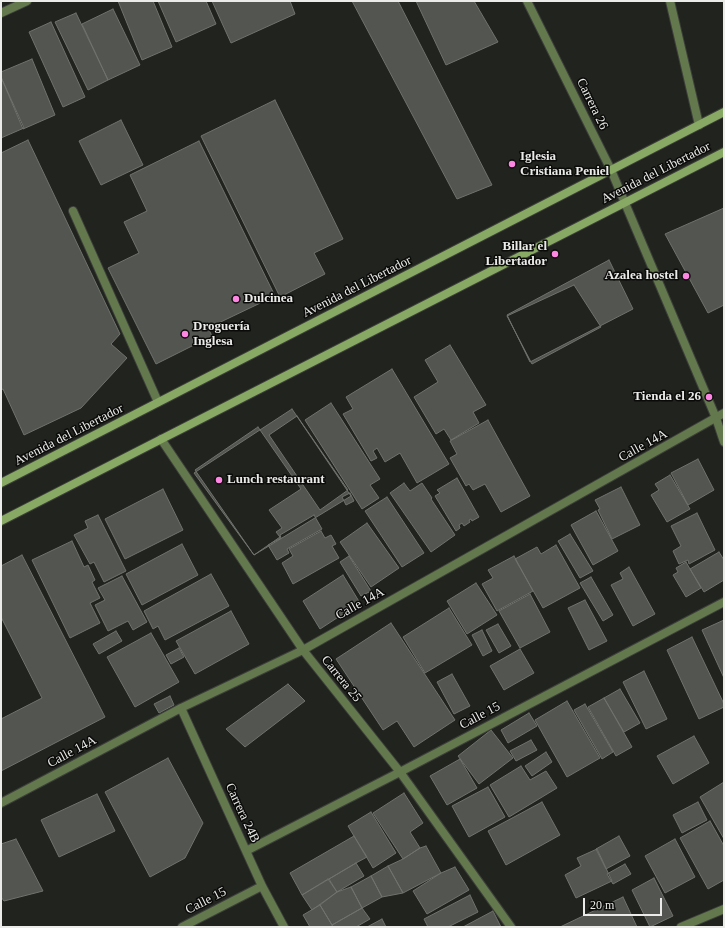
<!DOCTYPE html>
<meta charset="utf-8">
<style>
body{margin:0}
#map{position:relative;width:725px;height:928px;overflow:hidden;background:#21231f;font-family:Georgia,serif}
canvas{display:block}
.frame{position:absolute;inset:0;border:2px solid #ebece9;pointer-events:none}
.scale{position:absolute;left:583px;top:898px;width:79px;height:18px;box-sizing:border-box;border:2px solid #ebece9;border-top:0;padding-left:5px;font-size:12px;line-height:14px;white-space:nowrap;color:#ebece9;-webkit-text-stroke:3px #0b0c0a;paint-order:stroke}
</style>
<div id="map">
<canvas width="725" height="928"></canvas>
<div class="frame"></div>
<div class="scale">20 m</div>
</div>
<script>
const ctx = document.querySelector('canvas').getContext('2d');
ctx.lineJoin = 'round';
function paint(path, color) { ctx.fillStyle = color; ctx.fill(path, 'evenodd'); }
const poly = rows => new Path2D(rows.map(r => 'M' + r).join(''));
function strokePath(path, color, width, dash) { ctx.strokeStyle = color; ctx.lineWidth = width; ctx.lineCap = dash ? 'butt' : 'round'; ctx.setLineDash(dash || []); ctx.stroke(path); }
function drawText(font, color, halo, rows, align = 'center') {
  ctx.font = font + ' Georgia,serif'; ctx.lineWidth = 3; ctx.setLineDash([]); ctx.textBaseline = 'middle'; ctx.strokeStyle = halo; ctx.fillStyle = color; for (const [text, x, y, turn = 0] of rows) {
    ctx.save(); ctx.translate(x, y); ctx.rotate((+turn || 0) * Math.PI / 180); ctx.textAlign = isNaN(turn) ? turn : align; if (halo) ctx.strokeText(text, 0, 0); ctx.fillText(text, 0, 0); ctx.restore();
  }
}
const building = poly([
 [118,1,153,1,172,47,142,60,118,1],
 [158,1,206,1,216,24,176,42,158,1],
 [212,1,290,1,295,14,231,43,212,1],
 [352,1,398,1,492,185,457,199,352,1],
 [416,1,474,1,498,42,446,65,416,1],
 [113,9,140,65,108,80,82,24,113,9],
 [76,13,108,80,88,90,55,22,76,13],
 [51,22,85,97,63,107,29,32,51,22],
 [32,59,55,115,23,129,1,77,1,72,32,59],
 [1,77,24,128,1,138,1,77],
 [275,100,343,239,314,253,325,274,280,297,201,136,275,100],
 [121,120,143,165,101,185,79,141,121,120],
 [28,140,120,334,111,344,127,358,81,408,24,435,3,389,1,390,1,153,28,140],
 [199,141,275,296,208,328,212,336,156,364,108,268,139,253,124,222,147,211,130,175,199,141],
 [724,208,724,305,708,313,665,234,724,208],
 [609,260,633,309,530,362,507,315,609,260],
 [574,285,601,327,532,364,507,316,574,285],
 [450,345,486,405,473,412,479,423,451,440,444,429,436,434,414,397,438,382,425,360,450,345],
 [392,369,449,464,417,483,400,453,385,462,377,448,373,451,377,458,371,461,343,414,353,409,346,397,392,369],
 [331,403,380,479,370,485,379,498,362,509,305,420,331,403],
 [292,409,351,496,254,555,194,473,292,409],
 [297,416,348,490,320,510,269,435,297,416],
 [488,420,530,496,501,512,485,484,473,490,469,484,466,486,450,458,457,454,450,441,488,420],
 [258,427,301,489,269,510,282,528,276,532,280,537,254,555,195,470,258,427],
 [698,459,714,490,688,505,671,473,698,459],
 [670,475,690,509,667,522,651,495,659,490,655,484,670,475],
 [457,478,479,517,472,521,471,519,469,520,470,522,464,526,462,523,459,525,460,528,456,531,435,496,440,493,437,490,457,478],
 [404,483,410,491,422,483,432,498,431,499,455,535,431,552,390,493,404,483],
 [621,487,640,525,612,539,598,510,600,509,595,500,621,487],
 [163,489,183,530,125,559,105,519,163,489],
 [350,493,354,501,346,505,342,497,350,493],
 [387,497,424,553,402,567,365,511,387,497],
 [596,511,618,551,593,565,571,525,596,511],
 [697,513,715,550,689,564,688,560,679,564,673,551,681,546,671,526,697,513],
 [98,515,126,571,104,582,94,562,90,564,74,535,88,528,85,521,98,515],
 [314,515,322,529,287,549,289,553,277,560,268,545,281,538,280,535,314,515],
 [367,523,399,568,371,587,340,542,367,523],
 [321,531,325,538,331,535,336,544,332,546,339,558,293,584,282,563,293,556,289,549,321,531],
 [570,534,593,571,580,578,558,541,570,534],
 [72,541,84,567,88,565,95,580,92,582,100,598,90,603,100,623,70,638,32,560,72,541],
 [182,544,198,575,142,605,126,574,182,544],
 [556,545,580,588,543,608,515,559,537,547,541,554,556,545],
 [719,552,724,560,724,580,704,592,690,569,719,552],
 [22,555,105,717,1,771,1,719,42,698,1,617,1,566,22,555],
 [349,556,371,591,361,596,340,562,349,556],
 [514,556,533,591,497,611,482,584,493,578,488,570,514,556],
 [686,562,701,588,686,597,673,575,678,572,676,568,686,562],
 [629,567,655,614,633,626,611,585,623,579,620,573,629,567],
 [211,574,229,606,165,640,158,626,153,629,144,611,211,574],
 [343,575,360,603,320,629,303,601,343,575],
 [122,576,147,622,133,630,128,621,108,631,95,605,105,600,98,588,122,576],
 [591,577,613,615,603,621,580,583,591,577],
 [476,583,497,615,467,634,447,601,476,583],
 [530,594,550,632,520,648,499,611,530,594],
 [585,600,607,641,589,650,568,608,585,600],
 [449,608,472,645,425,673,403,637,449,608],
 [231,611,249,644,195,674,176,641,231,611],
 [724,620,724,678,702,630,724,620],
 [391,623,455,720,414,747,397,721,383,730,336,659,391,623],
 [498,624,511,646,499,653,486,630,498,624],
 [482,630,492,651,483,656,472,635,482,630],
 [116,631,122,641,99,654,93,644,116,631],
 [151,633,179,682,135,707,107,657,151,633],
 [692,637,724,704,724,707,699,719,667,650,692,637],
 [179,648,184,657,171,664,166,655,179,648],
 [520,649,534,673,504,690,490,666,520,649],
 [644,671,667,719,646,729,623,682,644,671],
 [452,674,470,706,454,714,437,682,452,674],
 [288,684,305,701,245,747,226,729,288,684],
 [620,689,640,723,624,732,604,698,620,689],
 [170,696,174,705,159,713,154,704,170,696],
 [604,698,632,747,616,756,588,707,604,698],
 [567,701,600,758,567,777,535,720,567,701],
 [585,704,613,752,602,759,574,710,585,704],
 [529,713,537,726,508,743,501,730,529,713],
 [491,730,513,758,479,784,458,756,491,730],
 [694,736,709,763,673,784,657,756,694,736],
 [531,740,537,750,516,761,510,751,531,740],
 [546,752,552,762,532,776,525,766,546,752],
 [168,758,203,823,185,858,150,877,105,792,168,758],
 [460,759,477,788,447,805,430,776,460,759],
 [521,766,530,780,546,771,557,788,509,817,490,785,521,766],
 [724,782,724,839,700,797,724,782],
 [488,787,505,817,469,837,452,806,488,787],
 [404,793,423,823,410,832,420,848,403,859,373,813,404,793],
 [97,794,115,831,59,857,41,820,97,794],
 [542,802,560,835,506,865,488,831,542,802],
 [698,802,707,820,682,833,673,815,698,802],
 [371,812,396,853,373,868,348,826,371,812],
 [710,821,724,846,724,880,708,889,680,838,710,821],
 [354,836,367,857,356,863,302,895,290,873,354,836],
 [619,836,630,856,606,869,596,849,619,836],
 [16,839,43,891,4,901,1,897,1,844,16,839],
 [675,839,695,877,665,893,645,856,675,839],
 [426,846,441,873,403,893,388,866,403,859,420,848,426,846],
 [597,849,612,881,576,898,565,875,581,866,577,858,597,849],
 [356,863,364,876,337,892,329,879,356,863],
 [625,864,631,874,613,884,607,874,625,864],
 [388,866,403,893,382,897,371,876,388,866],
 [455,867,469,890,427,914,413,891,441,873,455,867],
 [371,876,382,897,362,908,351,887,371,876],
 [654,878,673,916,650,927,632,890,654,878],
 [328,879,337,892,312,910,302,895,328,879],
 [351,887,362,908,332,925,320,905,337,892,351,887],
 [470,895,478,912,448,927,428,927,424,919,470,895],
 [623,897,637,927,560,927,623,897],
 [320,905,332,925,333,927,310,927,303,915,320,905],
 [362,908,370,919,356,927,333,927,332,925,362,908],
 [493,911,501,927,463,927,493,911],
 [382,919,386,927,367,927,382,919]
]);
const service = poly([
 [670,1,699,125],
 [73,211,158,402]
]);
const minor = poly([
 [527,1,611,170,716,418,724,442],
 [1,13,27,1],
 [161,439,303,650,400,772,511,927],
 [181,708,246,851,262,886,284,927],
 [1,803,181,708,303,650,724,413],
 [246,851,400,772,724,602],
 [182,927,262,886],
 [681,927,724,909]
]);
const secondary = poly([
 [1,483,724,112],
 [1,521,724,152]
]);
const markers = [
 [512,164,4,"#fd86e2"],
 [555,254,4,"#fd86e2"],
 [686,276,4,"#fd86e2"],
 [236,299,4,"#fd86e2"],
 [185,334,4,"#fd86e2"],
 [709,397,4,"#fd86e2"],
 [219,480,4,"#fd86e2"]
];
const streetNames = [
 ["Carrera 26",592,104,64],
 ["Avenida del Libertador",656,173,-27],
 ["Avenida del Libertador",357,287,-27],
 ["Avenida del Libertador",69,435,-27],
 ["Calle 14A",643,446,-29],
 ["Calle 14A",360,604,-29],
 ["Carrera 25",341,679,51],
 ["Calle 15",480,716,-28],
 ["Calle 14A",72,752,-28],
 ["Carrera 24B",242,813,65],
 ["Calle 15",206,901,-27]
];
const poiNames = [
 ["Iglesia",520,157],
 ["Cristiana Peniel",520,172],
 ["Billar el",547,247,"right"],
 ["Libertador",547,262,"right"],
 ["Azalea hostel",678,276,"right"],
 ["Dulcinea",244,299],
 ["Droguería",193,327],
 ["Inglesa",193,342],
 ["Tienda el 26",701,397,"right"],
 ["Lunch restaurant",227,480]
];
paint(building, '#525550');
strokePath(building, '#70726d', 1);
strokePath(service, '#3d3f3b', 10);
strokePath(minor, '#3d3f3b', 10);
strokePath(secondary, '#3d3f3b', 10);
strokePath(service, '#63784d', 8);
strokePath(minor, '#63784d', 8);
strokePath(secondary, '#88a963', 8);
for (const [x, y, r, color] of markers) { const dot = new Path2D(); dot.arc(x, y, r, 0, 2 * Math.PI); ctx.fillStyle = color; ctx.fill(dot); strokePath(dot, '#0b0c0a', 1.5); }
drawText('13px', '#ebece9', '#0b0c0a', streetNames);
drawText('bold 13px', '#ebece9', '#0b0c0a', poiNames, 'left');
</script>
